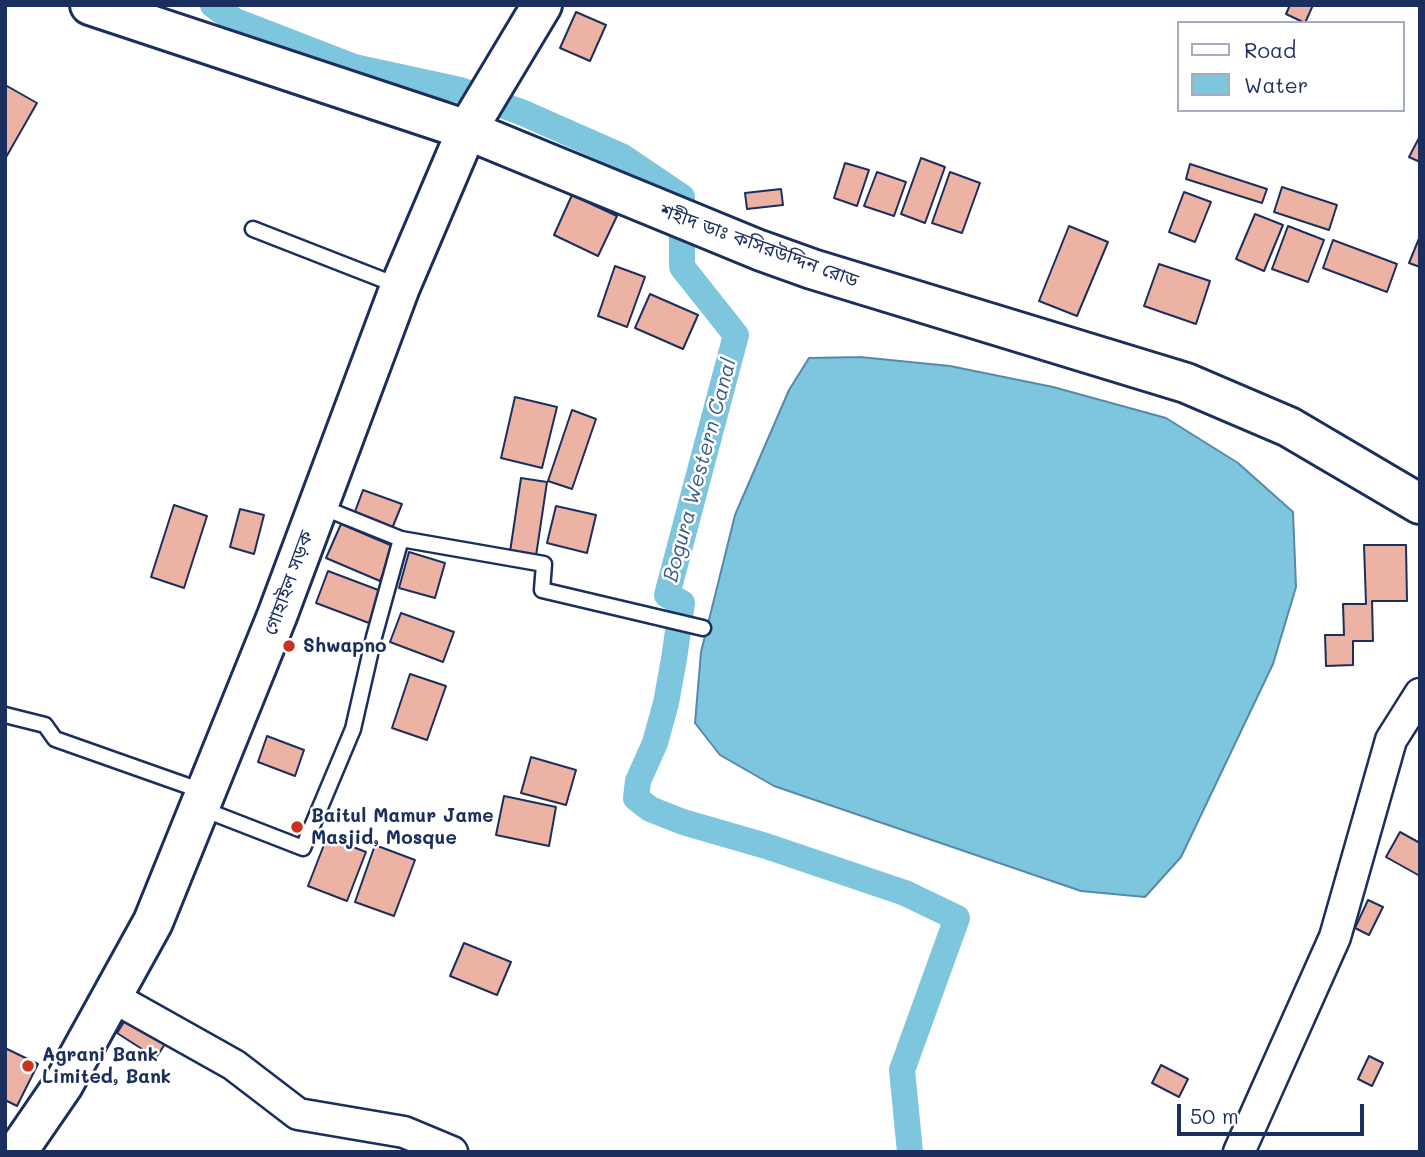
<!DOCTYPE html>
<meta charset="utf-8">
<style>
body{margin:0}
#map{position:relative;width:1425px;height:1157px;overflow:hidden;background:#fff;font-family:Mali,sans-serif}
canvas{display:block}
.frame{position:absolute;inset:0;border:7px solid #1b2f5e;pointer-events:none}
.legend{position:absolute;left:1177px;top:21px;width:228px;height:91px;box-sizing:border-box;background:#fff;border:2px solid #a4acbf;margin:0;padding:9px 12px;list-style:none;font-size:21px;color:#1b2f5e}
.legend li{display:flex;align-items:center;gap:14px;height:35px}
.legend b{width:35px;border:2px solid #a4acbf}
.scale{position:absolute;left:1177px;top:1104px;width:187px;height:32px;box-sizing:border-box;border:4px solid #1b2f5e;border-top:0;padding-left:9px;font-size:21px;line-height:24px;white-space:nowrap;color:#1b2f5e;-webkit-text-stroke:5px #fff;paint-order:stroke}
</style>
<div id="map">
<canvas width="1425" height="1157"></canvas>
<div class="frame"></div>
<ul class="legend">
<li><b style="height:9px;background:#fff"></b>Road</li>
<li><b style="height:19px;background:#7ec5de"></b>Water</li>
</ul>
<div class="scale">50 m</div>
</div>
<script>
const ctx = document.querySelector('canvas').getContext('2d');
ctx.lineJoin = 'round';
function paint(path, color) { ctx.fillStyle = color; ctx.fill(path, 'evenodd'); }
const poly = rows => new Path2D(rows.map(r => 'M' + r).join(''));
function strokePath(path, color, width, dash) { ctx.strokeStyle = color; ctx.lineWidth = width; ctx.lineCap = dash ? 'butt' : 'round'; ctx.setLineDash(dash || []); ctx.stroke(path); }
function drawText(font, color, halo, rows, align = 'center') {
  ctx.font = font + ' Mali,"Noto Sans Bengali",sans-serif'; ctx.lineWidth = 5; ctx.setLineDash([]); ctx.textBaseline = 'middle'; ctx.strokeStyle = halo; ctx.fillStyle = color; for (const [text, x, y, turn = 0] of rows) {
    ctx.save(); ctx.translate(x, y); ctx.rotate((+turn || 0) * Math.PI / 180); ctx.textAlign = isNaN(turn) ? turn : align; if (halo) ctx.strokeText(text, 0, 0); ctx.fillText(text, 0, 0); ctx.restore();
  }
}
const water = poly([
 [860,357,950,366,1053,387,1166,418,1238,463,1293,512,1296,587,1273,664,1181,857,1145,897,1081,891,774,786,720,755,695,723,701,652,735,515,789,390,809,358,860,357]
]);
const canal = poly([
 [213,5,235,21,354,67,460,90,521,112,623,157,682,197,682,267,736,335,667,595,682,603,674,659,666,703,655,743,638,781,636,798,650,809,683,822,766,846,905,893,957,918,902,1070,910,1152]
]);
const building = poly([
 [1290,5,1313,5,1305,23,1286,14,1290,5],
 [576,12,606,25,590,61,560,48,576,12],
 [7,86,37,103,5,159,5,89,7,86],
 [1420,136,1420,162,1409,157,1420,136],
 [921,158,945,167,925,223,901,214,921,158],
 [845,163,869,170,857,206,834,198,845,163],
 [1190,164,1267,189,1262,203,1186,179,1190,164],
 [877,172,906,182,894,216,864,206,877,172],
 [950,172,980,183,962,233,932,223,950,172],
 [1282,187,1337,205,1329,230,1274,212,1282,187],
 [781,189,783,205,747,209,745,193,781,189],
 [1184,192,1211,202,1195,242,1169,232,1184,192],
 [572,195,617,216,598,256,554,235,572,195],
 [1255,214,1283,225,1264,271,1236,259,1255,214],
 [1069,226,1108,242,1077,316,1039,301,1069,226],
 [1288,226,1324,240,1308,282,1272,269,1288,226],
 [1420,236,1420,267,1409,263,1420,236],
 [1333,240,1397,264,1387,292,1323,268,1333,240],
 [1159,264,1210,281,1196,324,1144,306,1159,264],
 [615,266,645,277,627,327,598,316,615,266],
 [650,294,698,315,683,349,635,328,650,294],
 [515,397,557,407,542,468,501,458,515,397],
 [572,410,596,419,572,489,548,481,572,410],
 [521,478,547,482,536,556,510,552,521,478],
 [363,490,402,504,391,531,353,517,363,490],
 [174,505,207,516,184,588,151,577,174,505],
 [556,506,596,515,587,553,547,543,556,506],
 [240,509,264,515,254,554,230,547,240,509],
 [341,524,395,547,380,581,326,558,341,524],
 [1364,545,1406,545,1407,601,1372,601,1373,641,1353,641,1353,665,1326,666,1325,635,1344,635,1343,604,1366,604,1364,545],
 [409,552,445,563,435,598,399,588,409,552],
 [328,571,381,591,369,623,316,603,328,571],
 [401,613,454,632,443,662,390,642,401,613],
 [410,674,446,686,427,740,392,728,410,674],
 [267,736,304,750,295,776,258,762,267,736],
 [531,757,576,770,566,805,521,793,531,757],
 [504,796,556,807,549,846,496,835,504,796],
 [1400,832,1420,843,1420,876,1386,857,1400,832],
 [327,837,366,852,347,901,308,886,327,837],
 [375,845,415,860,394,916,355,902,375,845],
 [1368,900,1383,907,1369,935,1355,928,1368,900],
 [464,943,511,962,497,995,450,976,464,943],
 [131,1011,170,1036,156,1058,117,1033,131,1011],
 [5,1048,38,1064,17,1106,5,1100,5,1048],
 [1369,1056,1383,1063,1372,1086,1358,1079,1369,1056],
 [1161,1065,1188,1079,1179,1097,1152,1083,1161,1065]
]);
const lane = poly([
 [253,229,399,286],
 [319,506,401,539,544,564,542,590,703,628],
 [5,715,45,725,55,739,205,792],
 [200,808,303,848,353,729,374,637,401,539]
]);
const street = poly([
 [111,996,234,1065,298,1114,404,1132,452,1152],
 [1239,1152,1335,937,1391,740,1420,694]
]);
const secondary = poly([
 [90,5,467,130,759,250,812,269,1186,383,1289,427,1420,504],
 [17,1152,63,1085,153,922,277,616,400,287,467,130,542,5]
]);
const markers = [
 [289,646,7,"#c8321e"],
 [297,827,7,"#c8321e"],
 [28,1066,7,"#c8321e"]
];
const streetNames = [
 ["শহীদ ডাঃ কসিরউদ্দিন রোড",759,246,20],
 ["গোহাইল সড়ক",289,583,-70]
];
const poiNames = [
 ["Shwapno",303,646],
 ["Baitul Mamur Jame",311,816],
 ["Masjid, Mosque",311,838],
 ["Agrani Bank",42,1055],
 ["Limited, Bank",42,1077]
];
const waterNames = [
 ["Bogura Western Canal",700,470,-75]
];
paint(water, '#7ec5de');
strokePath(water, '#5689ab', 2);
strokePath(canal, '#7ec5de', 26);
paint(building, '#ecb2a4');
strokePath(building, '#1b2f5e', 2);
strokePath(lane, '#1b2f5e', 19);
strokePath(street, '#1b2f5e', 35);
strokePath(secondary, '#1b2f5e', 44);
strokePath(lane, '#fff', 14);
strokePath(street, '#fff', 30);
strokePath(secondary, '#fff', 38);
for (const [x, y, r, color] of markers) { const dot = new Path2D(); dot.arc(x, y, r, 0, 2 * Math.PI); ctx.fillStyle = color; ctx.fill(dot); strokePath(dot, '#fff', 2.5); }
drawText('19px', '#1b2f5e', '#fff', streetNames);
drawText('bold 19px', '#1b2f5e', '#fff', poiNames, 'left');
drawText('italic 21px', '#395c84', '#fff', waterNames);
</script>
